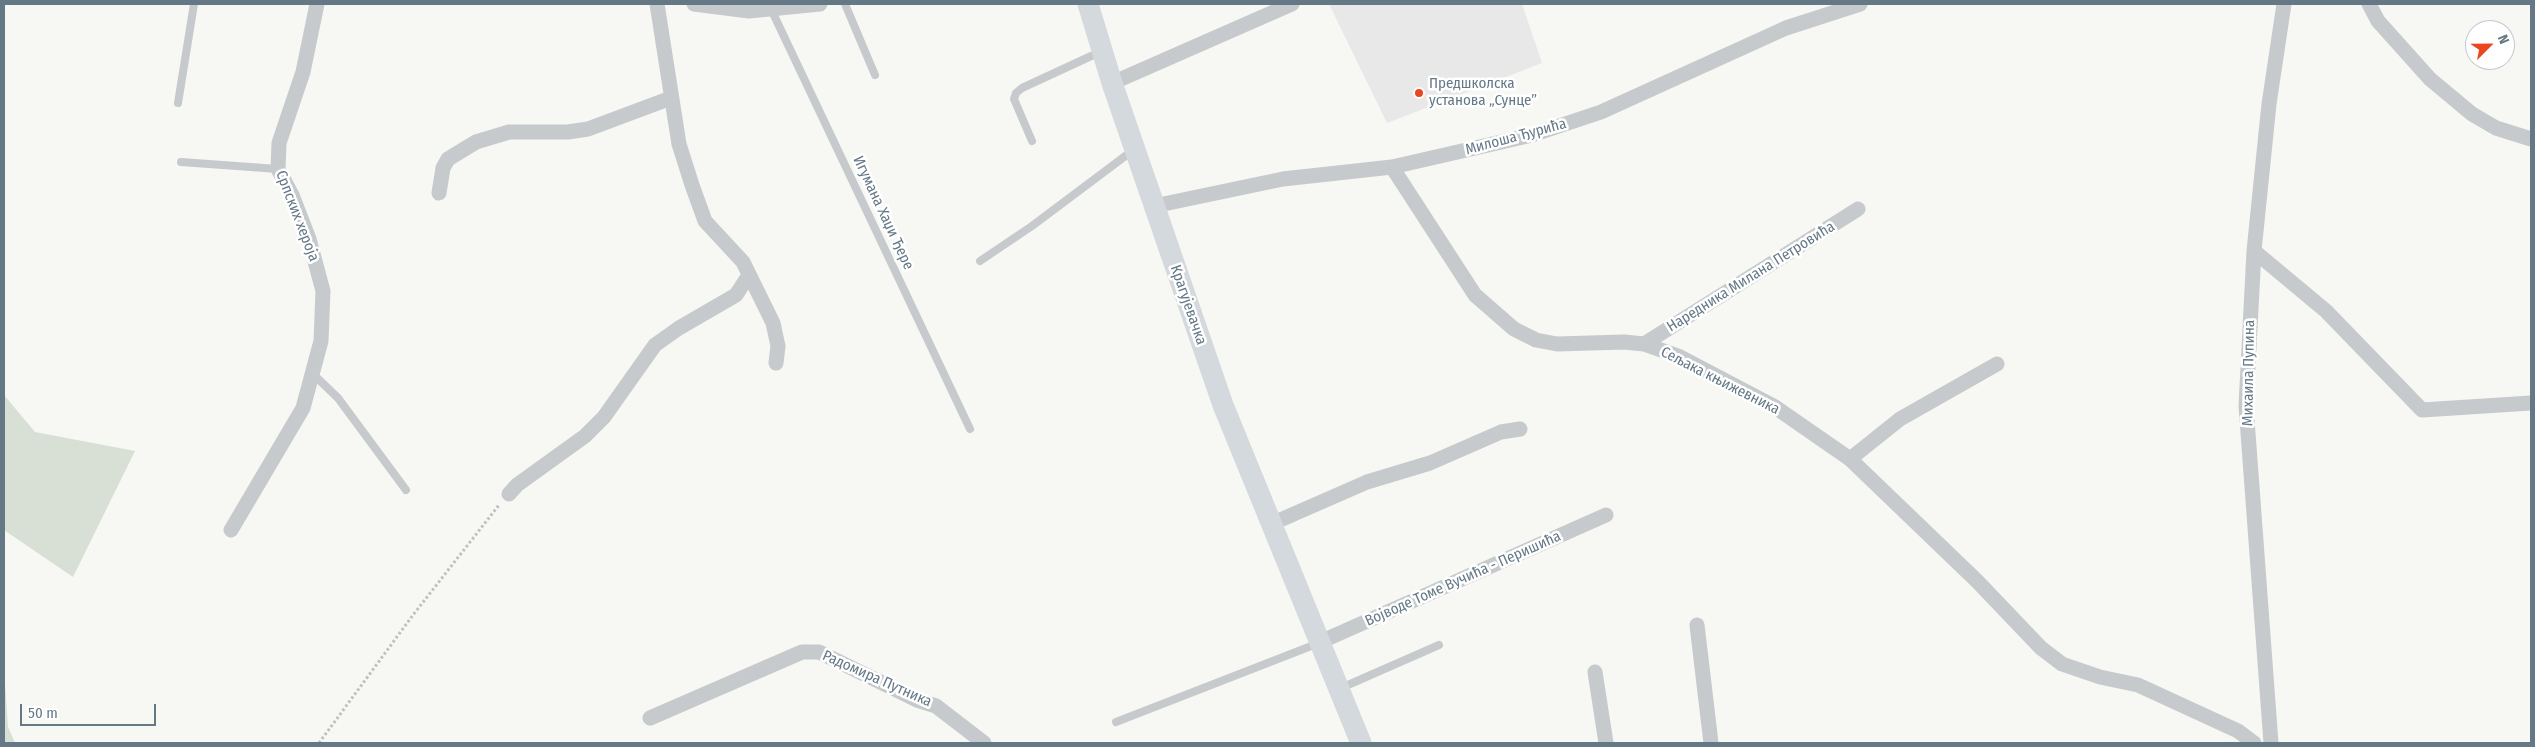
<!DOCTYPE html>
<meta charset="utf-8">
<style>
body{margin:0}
#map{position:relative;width:2535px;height:747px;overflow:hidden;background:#f7f7f3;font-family:"Fira Sans Condensed",sans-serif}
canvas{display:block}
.frame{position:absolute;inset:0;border:5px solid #647886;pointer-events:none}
.north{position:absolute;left:2465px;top:20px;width:50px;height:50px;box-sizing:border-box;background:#fff;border:1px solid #c1c9cf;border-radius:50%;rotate:67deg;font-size:14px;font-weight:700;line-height:20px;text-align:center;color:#647886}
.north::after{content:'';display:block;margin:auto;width:18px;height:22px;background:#ec461e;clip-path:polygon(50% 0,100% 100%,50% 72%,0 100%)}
.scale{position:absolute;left:20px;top:704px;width:136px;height:22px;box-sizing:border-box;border:2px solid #647886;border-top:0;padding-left:6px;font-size:15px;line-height:18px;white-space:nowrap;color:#647886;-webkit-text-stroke:4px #fff;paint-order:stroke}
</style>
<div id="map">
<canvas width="2535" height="747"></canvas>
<div class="frame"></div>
<div class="north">N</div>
<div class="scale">50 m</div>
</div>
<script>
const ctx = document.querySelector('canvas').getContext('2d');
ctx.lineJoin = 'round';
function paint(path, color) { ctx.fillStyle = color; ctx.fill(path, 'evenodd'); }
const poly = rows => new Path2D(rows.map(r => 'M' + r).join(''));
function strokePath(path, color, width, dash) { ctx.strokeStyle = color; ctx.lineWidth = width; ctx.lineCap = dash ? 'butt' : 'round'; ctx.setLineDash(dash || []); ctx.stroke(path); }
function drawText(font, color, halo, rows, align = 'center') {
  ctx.font = font + ' "Fira Sans Condensed",sans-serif'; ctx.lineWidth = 5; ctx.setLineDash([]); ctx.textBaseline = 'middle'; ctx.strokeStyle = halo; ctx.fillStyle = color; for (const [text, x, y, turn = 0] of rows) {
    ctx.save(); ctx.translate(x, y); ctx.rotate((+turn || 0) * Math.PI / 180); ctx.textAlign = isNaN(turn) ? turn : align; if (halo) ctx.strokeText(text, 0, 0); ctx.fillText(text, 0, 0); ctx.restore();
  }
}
const built = poly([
 [1329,4,1522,4,1542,63,1387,123]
]);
const green = poly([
 [4,395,35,432,135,451,73,577,4,530],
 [4,669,8,727,15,743,4,743]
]);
const path = poly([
 [319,743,413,615,499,505]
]);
const lane = poly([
 [845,4,875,75],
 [771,9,970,429],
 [178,103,194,4],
 [1032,141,1014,99,1016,93,1022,88,1102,51],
 [181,162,278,169],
 [980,261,1032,226,1132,151],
 [313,374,338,398,406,490],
 [1341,688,1439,645],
 [1116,722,1319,643]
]);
const street = poly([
 [657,4,679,144,692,185,705,221,743,262,773,323,778,346,776,363],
 [694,4,749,11,820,4],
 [2369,4,2378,21,2430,79,2472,114,2496,128,2531,139],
 [1112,83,1292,4],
 [1392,167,1475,295,1514,329,1536,340,1557,344,1624,342,1644,344,1678,356,1775,407,1850,459,1977,581,2041,648,2062,664,2100,677,2138,685,2238,731,2254,743],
 [439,193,443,168,448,159,476,142,509,132,568,132,588,129,671,98],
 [1154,206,1283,179,1392,167,1532,135,1601,112,1786,28,1860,4],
 [2254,251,2326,311,2422,410,2531,403],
 [1644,344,1858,209],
 [1850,459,1900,419,1997,364],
 [509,494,517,485,585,436,604,417,655,345,679,328,736,295,749,275],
 [1271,524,1367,482,1430,463,1501,432,1520,429],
 [231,530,303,408,321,341,323,291,309,239,292,195,278,169,279,143,303,72,317,4],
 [1697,625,1711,743],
 [1320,642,1606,515],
 [1595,672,1606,743],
 [650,718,802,652,819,652,917,700,936,706,984,743],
 [2271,743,2246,406,2254,251,2269,104,2284,4]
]);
const secondary = poly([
 [1088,4,1112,83,1223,405,1361,743]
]);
const markers = [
 [1419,93,5,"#ec461e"]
];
const poiNames = [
 ["Предшколска",1429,84],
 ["установа „Сунце”",1429,101]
];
const streetNames = [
 ["Милоша Ђурића",1516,137,-15],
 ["Игумана Хаџи Ђере",883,213,65],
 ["Српских хероја",297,216,69],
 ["Наредника Милана Петровића",1751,277,-32],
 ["Крагујевачка",1188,305,71],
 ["Михаила Пупина",2249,373,-89],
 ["Сељака књижевника",1720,381,27],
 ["Војводе Томе Вучића - Перишића",1463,579,-24],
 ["Радомира Путника",877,679,24]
];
paint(built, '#e7e8e7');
paint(green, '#d8dfd4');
strokePath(path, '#bdc0c2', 3, [2.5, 2.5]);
strokePath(lane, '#c6cacd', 8);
strokePath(street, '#c6cacd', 15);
strokePath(secondary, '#d4d9dd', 21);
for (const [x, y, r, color] of markers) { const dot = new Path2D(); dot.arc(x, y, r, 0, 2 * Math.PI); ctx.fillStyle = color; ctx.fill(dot); strokePath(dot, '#fff', 2); }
drawText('15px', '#647886', '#fff', poiNames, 'left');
drawText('15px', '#647886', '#fff', streetNames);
</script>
